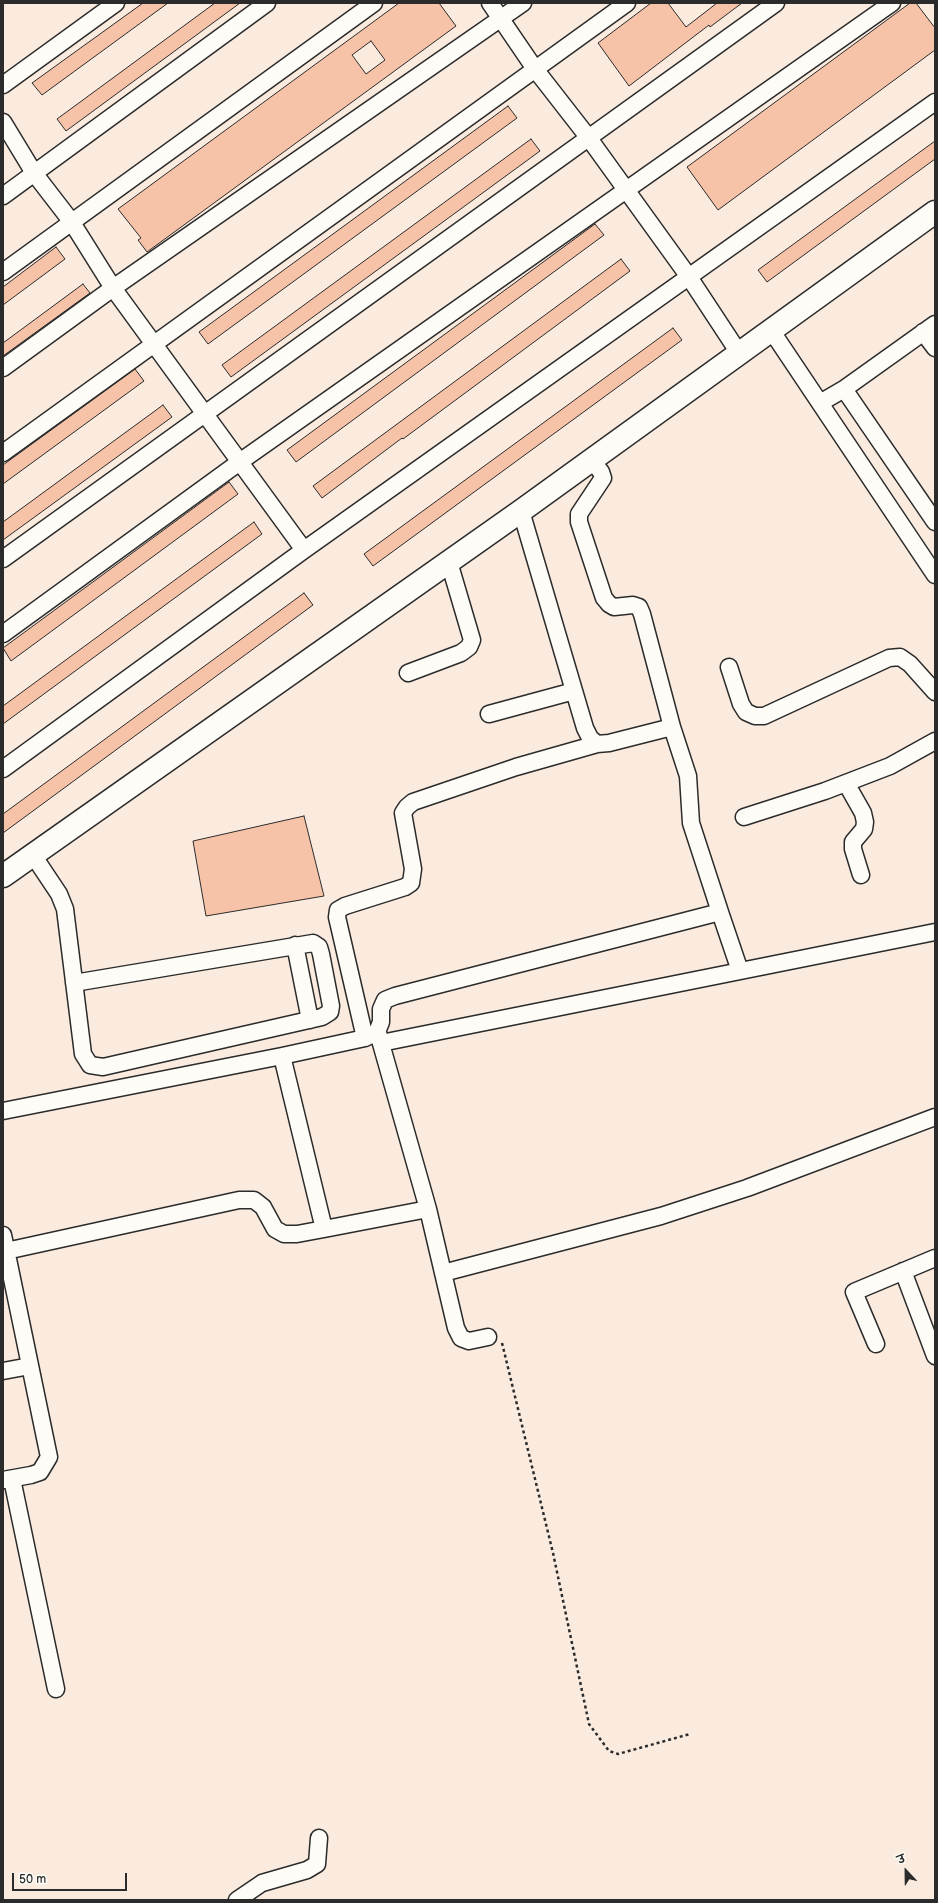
<!DOCTYPE html>
<meta charset="utf-8">
<style>
body{margin:0}
#map{position:relative;width:938px;height:1903px;overflow:hidden;background:#fbebdf;font-family:"Balsamiq Sans","Playpen Sans Deva",sans-serif}
canvas{display:block}
.frame{position:absolute;inset:0;border:4px solid #2b2b2b;pointer-events:none}
.north{position:absolute;left:886px;top:1851px;width:40px;height:40px;-webkit-text-stroke:3px #fdfcf7;paint-order:stroke;rotate:338deg;font-size:11px;font-weight:700;line-height:16px;text-align:center;color:#2b2b2b}
.north::after{content:'';display:block;margin:auto;width:14px;height:18px;background:#2b2b2b;clip-path:polygon(50% 0,100% 100%,50% 72%,0 100%)}
.scale{position:absolute;left:12px;top:1873px;width:115px;height:18px;box-sizing:border-box;border:2px solid #2b2b2b;border-top:0;padding-left:5px;font-size:12px;line-height:14px;white-space:nowrap;color:#2b2b2b;-webkit-text-stroke:3px #fdfcf7;paint-order:stroke}
</style>
<div id="map">
<canvas width="938" height="1903"></canvas>
<div class="frame"></div>
<div class="north">उ</div>
<div class="scale">50 m</div>
</div>
<script>
const ctx = document.querySelector('canvas').getContext('2d');
ctx.lineJoin = 'round';
function paint(path, color) { ctx.fillStyle = color; ctx.fill(path, 'evenodd'); }
const poly = rows => new Path2D(rows.map(r => 'M' + r).join(''));
function strokePath(path, color, width, dash) { ctx.strokeStyle = color; ctx.lineWidth = width; ctx.lineCap = dash ? 'butt' : 'round'; ctx.setLineDash(dash || []); ctx.stroke(path); }
const building = poly([
 [143,3,168,3,42,95,32,83,143,3],
 [215,3,240,3,66,131,57,119,215,3],
 [399,3,439,3,456,26,147,252,138,240,141,238,118,209,399,3],
 [371,41,385,60,366,74,352,55,371,41],
 [651,3,668,3,686,27,717,3,742,3,710,27,709,25,629,86,598,43,651,3],
 [910,3,916,3,935,28,935,50,718,210,687,167,910,3],
 [508,106,517,118,208,344,199,332,508,106],
 [531,139,540,151,231,377,222,365,531,139],
 [935,141,935,159,767,282,758,270,935,141],
 [595,224,604,235,296,462,287,450,595,224],
 [56,247,65,259,3,305,3,287,56,247],
 [621,259,630,271,403,439,402,438,322,498,313,486,621,259],
 [83,284,90,293,3,356,3,343,83,284],
 [673,328,682,340,373,566,364,554,673,328],
 [135,369,144,381,3,484,3,465,135,369],
 [163,405,172,417,3,540,3,522,163,405],
 [229,482,238,494,11,661,3,648,229,482],
 [254,522,262,534,3,724,3,706,254,522],
 [304,593,313,605,3,833,3,814,304,593],
 [304,816,324,896,206,916,193,841,304,816]
]);
const path = poly([
 [502,1343,553,1553,589,1724,609,1751,618,1754,690,1734]
]);
const street = poly([
 [490,3,535,69,588,137,689,277,739,353],
 [3,85,116,3],
 [3,122,34,173,71,221,113,288,304,550],
 [3,196,267,3],
 [3,272,374,3],
 [771,330,935,575],
 [923,332,935,348],
 [3,368,113,288,523,3],
 [844,389,935,522],
 [820,403,844,389,935,324],
 [3,453,627,3],
 [592,460,601,472,603,478,579,514,579,522,604,598,609,604,614,607,633,605,639,607,642,614,672,727],
 [3,559,776,3],
 [3,634,241,461,892,3],
 [729,667,741,704,746,712,755,716,764,716,889,658,900,657,910,664,935,692],
 [408,673,461,653,469,647,472,640,449,562],
 [489,714,574,691],
 [3,769,304,550,935,102],
 [846,783,863,813,865,822,864,829,853,842,853,849,861,875],
 [744,817,825,791,890,766,935,741],
 [33,855,59,894,65,909,83,1054,90,1065,103,1067,322,1017,330,1012,331,1006,321,954,319,947,313,943,74,983],
 [720,912,740,971],
 [295,945,310,1020],
 [378,1033,428,1209,456,1328,461,1338,469,1341,488,1337],
 [365,1038,337,917,338,910,345,906,405,887,411,883,413,869,403,813,407,807,413,802,516,767,597,744],
 [381,1043,935,932],
 [282,1056,324,1229,428,1209],
 [3,1111,282,1056,365,1038,377,1032,381,1022,381,1009,385,1000,395,996,720,912,691,823,688,776,672,727,609,743,597,744,590,738,585,728,521,511],
 [3,1235,49,1457,40,1472,31,1475,3,1480],
 [6,1251,239,1200,254,1200,263,1207,275,1229,284,1234,297,1234,324,1229],
 [903,1271,935,1356],
 [443,1273,661,1216,747,1188,935,1117],
 [876,1344,854,1292,935,1258],
 [3,1371,30,1366],
 [12,1479,56,1689],
 [237,1900,262,1883,307,1870,317,1864,319,1838]
]);
const secondary = poly([
 [3,876,521,511,935,212]
]);
paint(building, '#f7c3a8');
strokePath(building, '#2b2b2b', 1);
strokePath(street, '#2b2b2b', 19);
strokePath(secondary, '#2b2b2b', 25);
strokePath(path, '#2b2b2b', 2.5, [3, 3]);
strokePath(street, '#fdfcf7', 16);
strokePath(secondary, '#fdfcf7', 22);
</script>
